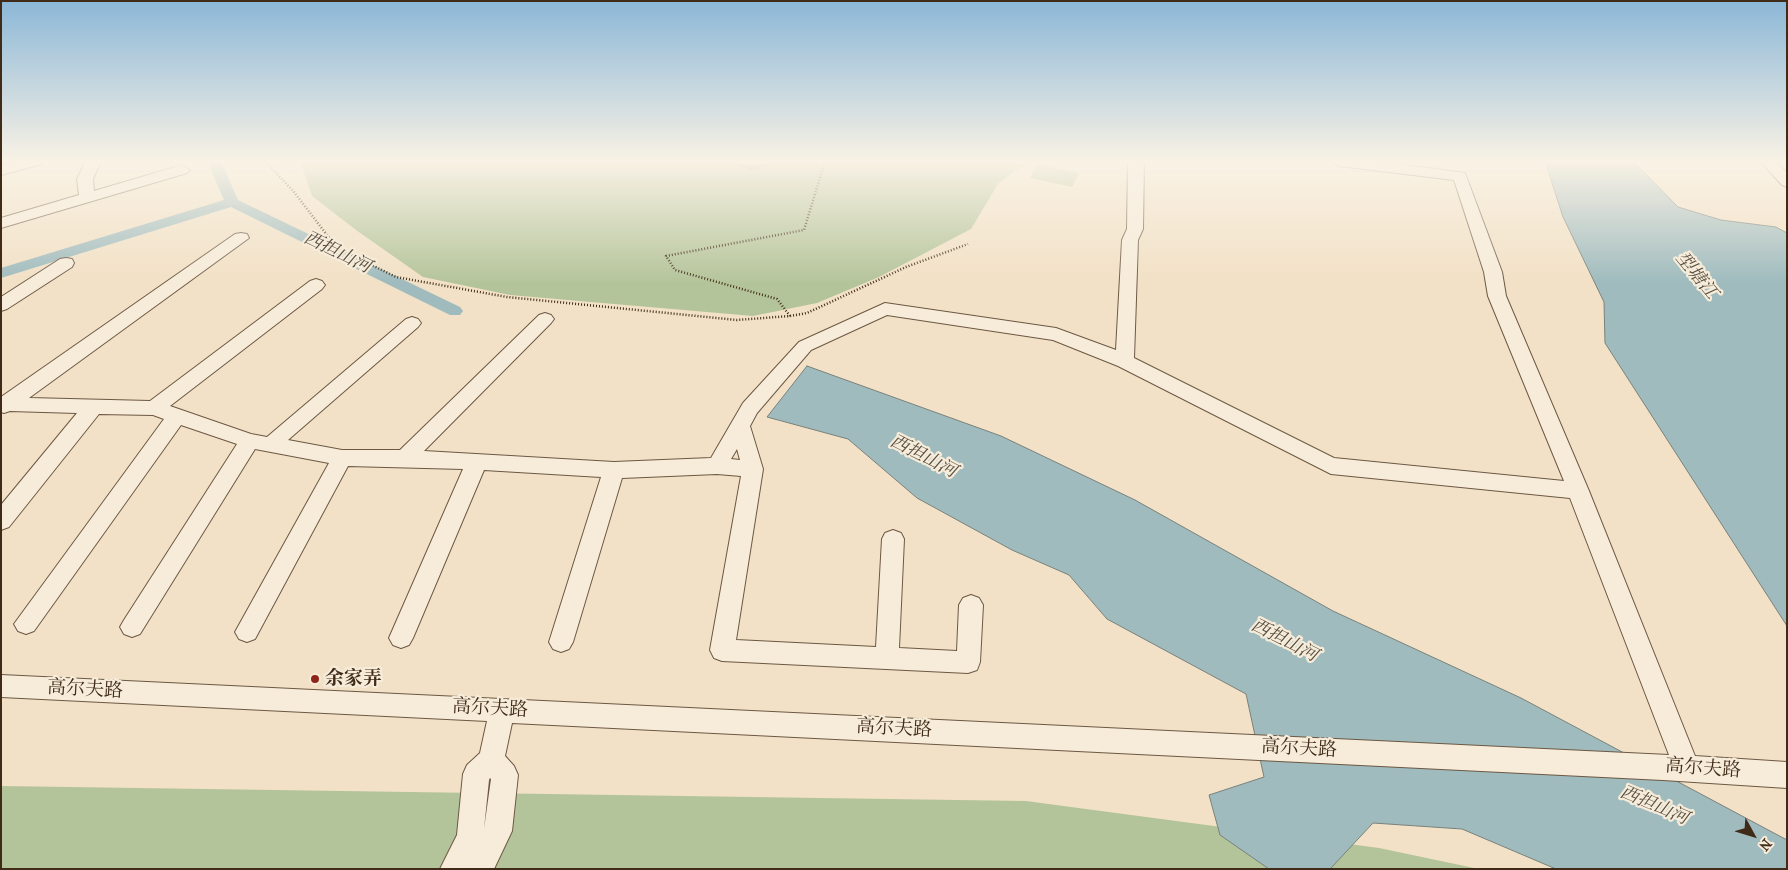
<!DOCTYPE html>
<meta charset="utf-8">
<style>
body{margin:0}
#map{position:relative;width:1788px;height:870px;overflow:hidden;background:#f2e1c6;font-family:"IM FELL French Canon",serif}
canvas{display:block}
.frame{position:absolute;inset:0;border:2px solid #3f2b17;pointer-events:none}
.north{position:absolute;left:1728px;top:810px;width:50px;height:50px;-webkit-text-stroke:4px #f7ecda;paint-order:stroke;rotate:129deg;font-size:14px;font-weight:700;line-height:20px;text-align:center;color:#3f2b17}
.north::after{content:'';display:block;margin:auto;width:18px;height:22px;background:#3f2b17;clip-path:polygon(50% 0,100% 100%,50% 72%,0 100%)}
</style>
<div id="map">
<canvas width="1788" height="870"></canvas>
<div class="frame"></div>
<div class="north">N</div>
</div>
<script>
const ctx = document.querySelector('canvas').getContext('2d');
ctx.lineJoin = 'round';
function paint(path, color) { ctx.fillStyle = color; ctx.fill(path, 'evenodd'); }
const poly = rows => new Path2D(rows.map(r => 'M' + r).join(''));
function strokePath(path, color, width, dash) { ctx.strokeStyle = color; ctx.lineWidth = width; ctx.lineCap = dash ? 'butt' : 'round'; ctx.setLineDash(dash || []); ctx.stroke(path); }
function drawText(font, color, halo, rows, align = 'center') {
  ctx.font = font + ' "IM FELL French Canon","Noto Serif SC",serif'; ctx.lineWidth = 4.5; ctx.setLineDash([]); ctx.textBaseline = 'middle'; ctx.strokeStyle = halo; ctx.fillStyle = color; for (const [text, x, y, turn = 0] of rows) {
    ctx.save(); ctx.translate(x, y); ctx.rotate((+turn || 0) * Math.PI / 180); ctx.textAlign = isNaN(turn) ? turn : align; if (halo) ctx.strokeText(text, 0, 0); ctx.fillText(text, 0, 0); ctx.restore();
  }
}
const green = poly([
 [300,161,1035,161,1017,169,998,184,971,229,879,277,817,303,753,316,510,295,423,277,356,230,312,196],
 [1037,164,1079,173,1072,187,1030,178],
 [1,786,1026,801,1379,848,1479,869,1,869]
]);
const water = poly([
 [1545,161,1633,161,1678,207,1721,220,1776,227,1787,233,1787,626,1605,343,1604,302,1563,217,1545,161],
 [807,366,1001,436,1135,500,1333,611,1521,698,1787,840,1787,869,1556,869,1462,829,1373,823,1330,869,1269,869,1220,835,1209,795,1264,777,1246,694,1107,619,1069,575,1012,550,917,498,848,439,767,417,807,366]
]);
const canal = poly([
 [207,161,221,161,238,200,460,307,463,311,460,315,450,315,231,207,1,278,1,268,224,200,207,161]
]);
const path = poly([
 [265,161,294,192,337,248,396,277,507,297,737,320,790,316,807,313,906,267,968,244],
 [728,161,752,169,775,161],
 [790,316,777,299,675,270,666,256,804,230,825,161]
]);
const minor = poly([
 [20,161,45,161,42,164,1,175,1,166,20,161],
 [86,161,101,161,93,179,94,191,182,165,190,170,187,173,1,228,1,218,79,195,77,179,86,161],
 [1128,161,1144,161,1143,229,1138,240,1134,358,1334,458,1564,481,1488,296,1484,272,1454,180,1339,166,1331,161,1375,161,1465,173,1502,272,1506,296,1589,491,1695,756,1787,762,1787,788,1663,780,512,723,505,756,514,766,518,775,512,831,494,869,440,869,457,835,463,774,467,765,480,753,487,721,1,697,1,675,1669,755,1570,498,1331,474,1118,366,1053,340,887,315,811,350,757,413,750,426,763,469,736,640,876,647,882,539,885,533,893,530,901,533,904,539,899,648,957,651,959,605,963,598,971,595,979,598,983,605,980,662,977,670,968,673,722,661,714,658,710,650,741,476,717,474,622,478,573,642,569,649,561,652,553,649,549,642,601,477,484,470,413,638,409,645,401,648,393,645,389,638,463,469,348,466,255,639,247,642,239,639,235,632,329,463,255,449,140,634,132,637,124,634,120,627,124,620,237,444,181,425,34,631,26,634,18,631,14,624,164,419,153,415,99,414,9,527,1,530,1,505,77,413,10,411,4,413,1,412,1,397,235,234,241,233,247,234,249,238,29,398,150,401,310,281,316,279,322,281,325,285,322,289,170,406,251,434,267,437,406,319,412,317,418,319,421,323,418,327,288,440,342,450,400,450,539,315,545,313,551,315,554,319,551,323,424,451,614,462,711,458,743,403,799,342,885,303,1056,328,1116,350,1122,240,1127,229,1128,161],
 [737,449,740,460,731,459,737,449],
 [490,778,491,779,484,829,489,780,490,778],
 [1760,161,1775,161,1787,173,1787,187,1782,185,1760,161],
 [66,258,72,259,74,263,72,267,7,309,1,311,1,297,60,259,66,258]
]);
const markers = [
 [315,679,5,"#8f2418"]
];
const waterNames = [
 ["西担山河",337,253,26],
 ["型塘江",1696,276,51],
 ["西担山河",923,457,27],
 ["西担山河",1284,641,27],
 ["西担山河",1654,806,23]
];
const nearPoinames = [
 ["余家弄",325,679]
];
const nearStreetnames = [
 ["高尔夫路",85,690,3],
 ["高尔夫路",490,709,3],
 ["高尔夫路",894,729,3],
 ["高尔夫路",1299,749,3],
 ["高尔夫路",1703,769,4]
];
paint(green, '#b4c49a');
paint(water, '#9fbbbe');
strokePath(water, '#79817b', 1);
paint(canal, '#9fbbbe');
strokePath(minor, '#6c5843', 2);
strokePath(path, '#3f2b17', 2.5, [1, 2]);
paint(minor, '#f7ecda');
const sky = ctx.createLinearGradient(0, 0, 0, 283);
sky.addColorStop(0, '#8bb7d7');
sky.addColorStop(0.57, '#f9f2e5');
sky.addColorStop(1, '#f9f2e500');
ctx.fillStyle = sky;
ctx.fillRect(0, 0, 1788, 283);
for (const [x, y, r, color] of markers) { const dot = new Path2D(); dot.arc(x, y, r, 0, 2 * Math.PI); ctx.fillStyle = color; ctx.fill(dot); strokePath(dot, '#f7ecda', 2); }
drawText('italic 18px', '#574f41', '#f7ecda', waterNames);
drawText('bold 19px', '#3f2b17', '#f7ecda', nearPoinames, 'left');
drawText('19px', '#3f2b17', '#f7ecda', nearStreetnames);
</script>
